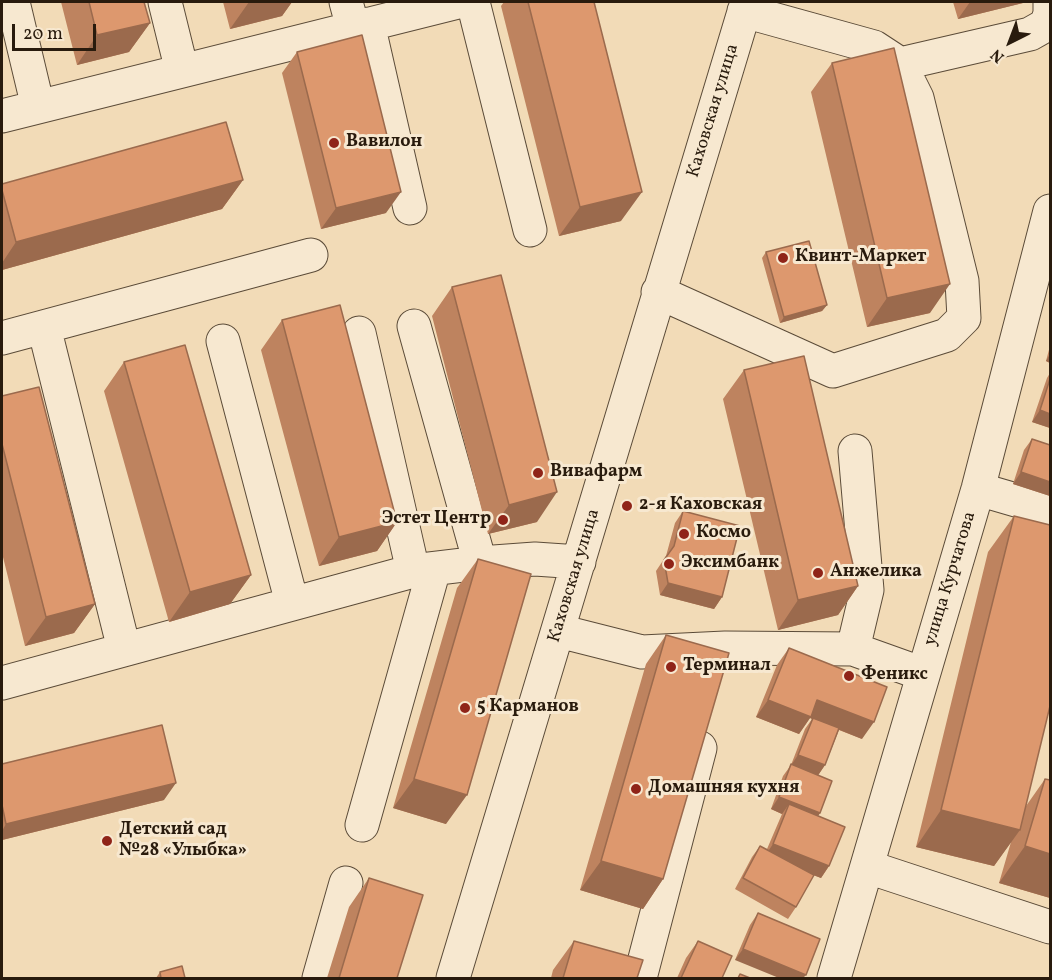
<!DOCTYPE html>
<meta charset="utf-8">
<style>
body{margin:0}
#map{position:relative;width:1052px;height:980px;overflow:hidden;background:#f2dbb7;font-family:Vollkorn,serif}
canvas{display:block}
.frame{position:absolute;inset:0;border:3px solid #291b0d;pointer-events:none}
.north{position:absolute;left:980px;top:12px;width:60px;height:60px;-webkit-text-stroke:4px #f7e8d0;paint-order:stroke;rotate:222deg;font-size:16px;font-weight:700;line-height:24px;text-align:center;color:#291b0d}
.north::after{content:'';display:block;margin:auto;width:21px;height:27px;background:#291b0d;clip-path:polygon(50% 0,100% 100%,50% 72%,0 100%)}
.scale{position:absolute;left:12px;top:24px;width:84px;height:27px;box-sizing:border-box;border:3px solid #291b0d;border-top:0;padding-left:8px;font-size:18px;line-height:21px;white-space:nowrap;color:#291b0d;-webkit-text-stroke:4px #f7e8d0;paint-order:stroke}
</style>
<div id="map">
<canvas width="1052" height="980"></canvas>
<div class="frame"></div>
<div class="north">N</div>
<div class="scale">20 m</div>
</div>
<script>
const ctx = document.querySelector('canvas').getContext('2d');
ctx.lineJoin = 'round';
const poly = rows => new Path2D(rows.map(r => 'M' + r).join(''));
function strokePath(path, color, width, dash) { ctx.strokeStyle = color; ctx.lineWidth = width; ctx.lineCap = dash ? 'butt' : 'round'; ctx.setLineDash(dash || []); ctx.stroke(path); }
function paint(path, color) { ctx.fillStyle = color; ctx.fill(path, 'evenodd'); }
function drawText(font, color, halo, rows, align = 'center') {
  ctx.font = font + ' Vollkorn,serif'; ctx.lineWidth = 6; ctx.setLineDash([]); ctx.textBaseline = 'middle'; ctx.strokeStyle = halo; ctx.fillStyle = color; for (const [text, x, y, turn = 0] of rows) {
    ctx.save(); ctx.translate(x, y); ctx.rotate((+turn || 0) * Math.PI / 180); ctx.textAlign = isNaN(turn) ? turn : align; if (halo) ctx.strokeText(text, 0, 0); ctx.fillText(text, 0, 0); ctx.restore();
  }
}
const minor = poly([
 [13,2,38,107],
 [165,2,182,71],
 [346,2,353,28],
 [473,2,530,230],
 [368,24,410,208],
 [900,64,1030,34,1046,25,1050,14,1050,2],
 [2,116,458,2],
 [658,292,833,371,947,335,964,318,962,281,917,98,900,64,874,47,744,11],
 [414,326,480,563],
 [44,327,124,649],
 [359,333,413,571],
 [2,338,311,255],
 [223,341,292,603],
 [978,489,1050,510],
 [559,631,642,652,725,648,853,649,923,674],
 [853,649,867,590,855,451],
 [2,683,413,571,480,563,535,559,579,562],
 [362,825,434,569],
 [868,867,1050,927],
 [319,978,346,883],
 [453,978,747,2],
 [640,978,700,748],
 [834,978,978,489,1050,211]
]);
const wall = poly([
 [61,2,144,2,150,23,129,52,77,65],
 [223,2,292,2,282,16,230,29],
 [504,2,594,2,621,221,559,236,501,6],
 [953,2,1024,2,1023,3,958,19],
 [297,52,386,213,321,229,282,73],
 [832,63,930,313,867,327,811,92],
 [243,180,222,209,2,270,2,184],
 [766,252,827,305,822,311,780,323,762,258],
 [452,287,537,522,488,534,432,316],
 [282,320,397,522,377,551,319,566,261,350],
 [1050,346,1050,363,1046,361],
 [124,362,251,575,230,604,169,622,104,391],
 [744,370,858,586,838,615,778,630,723,399],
 [1050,373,1050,428,1032,422,1047,378],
 [2,396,95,604,74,633,25,646,2,553],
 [1032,439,1050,445,1050,496,1013,484,1024,450],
 [683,511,722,597,714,609,660,595,656,571,666,556,675,523],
 [1014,516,1026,806,1045,779,1050,898,999,883,1011,842,994,866,916,847,988,552],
 [478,559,446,824,393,808,457,588],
 [666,635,663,879,643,909,580,890,646,664],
 [789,648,862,739,839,730,825,765,818,775,820,813,818,816,829,866,821,878,813,875,796,907,788,919,735,889,752,857,760,846,767,849,782,814,771,809,783,776,791,765,805,729,812,719,810,718,799,734,756,717,777,665],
 [2,764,164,800,2,840],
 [369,878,397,978,327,978,349,907],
 [758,913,820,939,735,960,750,925],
 [574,941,637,978,551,978,553,970],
 [698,941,722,978,677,978,686,958],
 [160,972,185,978,156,978]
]);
const shadedWall = poly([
 [249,2,292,2,282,16,230,29],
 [970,2,1024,2,1023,3,958,19],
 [150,23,129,52,77,65,97,35],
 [243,180,222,209,2,270,2,263,16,242],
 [401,192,386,213,321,229,336,208],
 [642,192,621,221,559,236,580,207],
 [950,284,930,313,867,327,887,298],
 [827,305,822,311,780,323,784,317],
 [1050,354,1050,363,1046,361],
 [1040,410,1050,414,1050,428,1032,422],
 [1021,472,1050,482,1050,496,1013,484],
 [557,492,537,522,488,534,509,505],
 [397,522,377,551,319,566,339,537],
 [251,575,230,604,169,622,190,592],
 [668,583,722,597,714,609,660,595],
 [858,586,838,615,778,630,798,600],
 [95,604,74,633,25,646,46,617],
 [768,700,817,700,874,722,862,739,810,718,799,734,756,717],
 [798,755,825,765,817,777,790,767],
 [414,779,467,795,446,824,393,808],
 [176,783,164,800,2,840,2,831,6,824],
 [779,797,820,813,812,825,789,804,782,814,771,809],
 [941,810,1020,830,994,866,916,847],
 [773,844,829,866,821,878,765,856],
 [1025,846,1050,854,1050,898,999,883],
 [601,861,663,879,643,909,580,890],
 [743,949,806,975,803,978,779,978,735,960]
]);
const building = poly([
 [89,2,144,2,150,23,97,35,89,2],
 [528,2,594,2,642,192,580,207,528,2],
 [362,35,401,192,336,208,297,52,362,35],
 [894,48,950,284,887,298,832,63,894,48],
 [226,122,243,180,16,242,2,190,2,184,226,122],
 [809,241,827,305,784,317,766,252,809,241],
 [501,275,557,492,509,505,452,287,501,275],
 [340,305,397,522,339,537,282,320,340,305],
 [185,345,251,575,190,592,124,362,185,345],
 [804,356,858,586,798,600,744,370,804,356],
 [1050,379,1050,414,1040,410,1050,379],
 [39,387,95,604,46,617,2,444,2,396,39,387],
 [1032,439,1050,445,1050,482,1021,472,1032,439],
 [683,511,740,526,722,597,668,583,664,560,674,546,683,511],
 [1014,516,1050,525,1050,706,1020,830,941,810,1014,516],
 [478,559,531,574,467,795,414,779,478,559],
 [666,635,729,653,663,879,601,861,666,635],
 [789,648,887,687,874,722,817,700,811,717,768,700,789,648],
 [813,718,839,728,825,765,798,755,813,718],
 [162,725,176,783,6,824,2,805,2,764,162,725],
 [791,764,832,781,820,813,779,797,791,764],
 [1045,779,1050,780,1050,854,1025,846,1045,779],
 [789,804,845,827,829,866,773,844,789,804],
 [760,846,814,875,796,907,743,878,760,846],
 [369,878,423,895,397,978,339,978,369,878],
 [758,913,820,939,806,975,743,949,758,913],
 [574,941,643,960,637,978,563,978,574,941],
 [698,941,732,956,722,978,681,978,698,941],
 [182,966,185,978,161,978,160,972,182,966],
 [740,974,750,978,738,978,740,974]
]);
const markers = [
 [334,143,6,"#8f2418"],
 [783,258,6,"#8f2418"],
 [538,473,6,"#8f2418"],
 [627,506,6,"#8f2418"],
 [503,520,6,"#8f2418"],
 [684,534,6,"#8f2418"],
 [669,564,6,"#8f2418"],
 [818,573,6,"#8f2418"],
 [671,667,6,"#8f2418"],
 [849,676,6,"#8f2418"],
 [465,708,6,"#8f2418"],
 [636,789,6,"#8f2418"],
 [107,841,6,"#8f2418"]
];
const streetNames = [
 ["Каховская улица",714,111,-73],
 ["Каховская улица",575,576,-73],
 ["улица Курчатова",951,579,-73]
];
const poiNames = [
 ["Вавилон",346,143],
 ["Квинт-Маркет",795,258],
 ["Вивафарм",550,473],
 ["2-я Каховская",639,506],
 ["Эстет Центр",491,520,"right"],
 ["Космо",696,534],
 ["Эксимбанк",681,564],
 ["Анжелика",830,573],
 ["Терминал",683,667],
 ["Феникс",861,676],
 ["5 Карманов",477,708],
 ["Домашняя кухня",648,789],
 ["Детский сад",119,831],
 ["№28 «Улыбка»",119,852]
];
strokePath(minor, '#5b4b38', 35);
strokePath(minor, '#f7e8d0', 33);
paint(wall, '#be835f');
paint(shadedWall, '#9b6a4d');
paint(building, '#dd986e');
strokePath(building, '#9b6a4d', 1.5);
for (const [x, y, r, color] of markers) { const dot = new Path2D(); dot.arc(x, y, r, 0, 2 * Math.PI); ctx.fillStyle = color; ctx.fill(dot); strokePath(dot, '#f7e8d0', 2); }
drawText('18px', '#291b0d', '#f7e8d0', streetNames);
drawText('bold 18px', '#291b0d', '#f7e8d0', poiNames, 'left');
</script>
